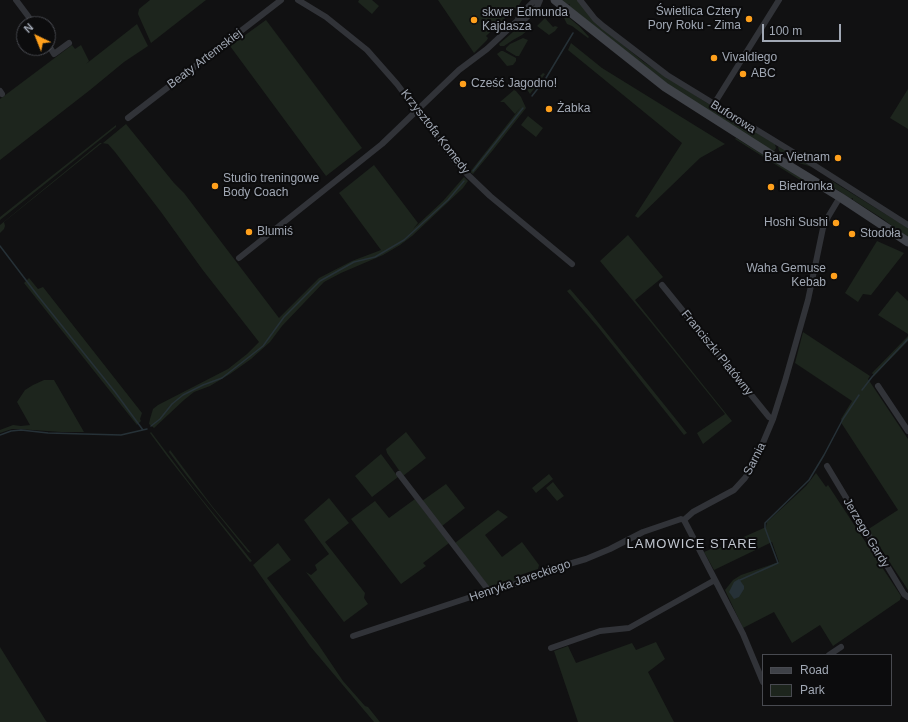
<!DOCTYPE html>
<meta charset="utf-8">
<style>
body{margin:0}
#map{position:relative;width:908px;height:722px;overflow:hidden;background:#111112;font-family:Helvetica,sans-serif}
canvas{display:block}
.legend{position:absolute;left:762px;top:654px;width:130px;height:52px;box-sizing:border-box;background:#0c0c0d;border:1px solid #484a50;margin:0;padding:5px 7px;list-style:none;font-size:12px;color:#a1a8b4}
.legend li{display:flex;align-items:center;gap:8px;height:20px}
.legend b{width:20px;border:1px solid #484a50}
.north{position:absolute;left:16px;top:16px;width:40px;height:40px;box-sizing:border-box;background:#0c0c0d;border:1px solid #484a50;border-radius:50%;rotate:317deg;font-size:11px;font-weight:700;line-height:16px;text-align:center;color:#a1a8b4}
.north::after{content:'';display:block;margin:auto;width:14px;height:18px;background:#ffa01c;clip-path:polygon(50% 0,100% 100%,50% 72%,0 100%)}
.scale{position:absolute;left:762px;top:24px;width:79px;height:18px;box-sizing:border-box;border:2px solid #a1a8b4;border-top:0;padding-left:5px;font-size:12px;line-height:14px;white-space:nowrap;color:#a1a8b4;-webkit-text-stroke:3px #0c0c0d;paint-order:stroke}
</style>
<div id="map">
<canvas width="908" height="722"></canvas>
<ul class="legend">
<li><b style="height:5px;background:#3f4248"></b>Road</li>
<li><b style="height:11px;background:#1d251d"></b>Park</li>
</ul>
<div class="north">N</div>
<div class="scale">100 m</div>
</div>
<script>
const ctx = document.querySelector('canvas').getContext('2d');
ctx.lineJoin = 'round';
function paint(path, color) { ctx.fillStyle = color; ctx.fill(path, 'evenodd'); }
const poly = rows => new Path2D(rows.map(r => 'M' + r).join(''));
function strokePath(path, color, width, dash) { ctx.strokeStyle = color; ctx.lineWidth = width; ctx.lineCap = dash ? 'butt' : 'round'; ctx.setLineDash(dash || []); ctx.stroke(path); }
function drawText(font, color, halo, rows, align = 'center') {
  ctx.font = font + ' Helvetica,sans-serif'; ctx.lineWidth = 4; ctx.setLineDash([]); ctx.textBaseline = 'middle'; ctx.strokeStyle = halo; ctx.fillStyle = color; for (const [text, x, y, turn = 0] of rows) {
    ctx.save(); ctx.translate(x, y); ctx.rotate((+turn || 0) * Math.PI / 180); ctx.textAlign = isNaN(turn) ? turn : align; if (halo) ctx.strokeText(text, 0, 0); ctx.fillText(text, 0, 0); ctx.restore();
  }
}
const green = poly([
 [150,0,206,0,151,43,138,14,139,9],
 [359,0,372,0,379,6,372,14,358,2],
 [438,0,522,0,519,5,486,36,488,38,487,40,474,53],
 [562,0,577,0,596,23,644,62,704,101,775,144,776,148,774,151,766,147,679,93,569,6,570,4,568,5],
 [556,7,579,26,589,37,588,38,572,26,567,24,564,18,556,9],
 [545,18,553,27,555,26,558,27,555,31,549,35,537,26],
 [266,20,362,148,326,176,230,46],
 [137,24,148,46,124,62,90,90,0,160,0,99,72,45,75,49,81,45,89,61,86,64],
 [520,26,524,26,529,29,522,35,513,40,504,46,500,46,499,44],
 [523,38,528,40,519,56,516,56,506,50,506,48,510,44],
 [571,43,602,68,725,144,700,158,638,218,635,216,682,143,568,50],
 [501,51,503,51,516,58,516,61,513,65,507,66,497,54],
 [543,73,545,74,530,94,526,88,526,85,536,80],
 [908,89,908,129,890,118],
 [514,90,516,91,521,97,526,108,493,150,473,174,470,172,521,107,515,114,504,102,500,102],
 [528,116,543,128,536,137,521,125],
 [126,124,174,183,184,193,279,318,319,278,352,261,381,250,339,193,374,165,418,223,413,229,443,201,464,177,468,181,463,188,412,236,400,245,383,255,341,273,324,282,282,326,270,342,251,359,230,374,210,386,194,392,184,400,154,428,149,424,150,419,153,409,158,405,228,369,247,354,259,342,202,269,161,212,115,152,108,144,102,143,4,222,5,226,4,229,0,233,0,225,100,143,103,143],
 [116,125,116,127,0,220,0,217],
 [736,138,820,190,819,192,735,139],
 [778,146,812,167,799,163,779,151],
 [832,181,908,228,908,238,883,219,853,200,853,198,851,199,830,185],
 [628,235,663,277,635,300,732,421,703,444,697,433,725,414,649,320,600,261],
 [877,241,904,253,871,295,863,294,858,302,845,293],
 [29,278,38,289,43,287,142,413,140,419,141,421,137,425,24,283],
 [570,289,589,311,687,433,684,435,598,327,567,291],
 [897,291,908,301,908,334,878,315],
 [803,332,870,376,868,379,908,439,908,590,881,549,879,549,867,530,898,510,842,424,841,419,852,401,795,363],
 [908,336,908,341,874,376,872,373],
 [44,380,54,380,84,432,61,432,18,429,12,429,0,433,0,430,13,425,21,426,30,425,17,402,25,390,33,385],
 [151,432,200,497,252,561,250,562,167,456,150,433],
 [406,432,426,458,403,476,387,453,386,449],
 [170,450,212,506,251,553,248,552,187,476,169,452],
 [381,454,398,477,372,497,355,476],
 [816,473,826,487,828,485,901,596,900,600,833,646,820,625,792,643,774,612,743,628,725,590,733,580,741,575,779,562,772,542,714,570,704,552,718,546,719,548,766,527,767,522,806,486],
 [549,474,553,479,536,493,532,488],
 [553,482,564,496,557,501,546,488],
 [446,484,465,508,442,526,422,501],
 [329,498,349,523,325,542,365,593,364,598,368,604,344,622,306,572,311,575,317,570,315,565,329,554,304,520],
 [415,499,449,543,423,563,426,566,401,584,351,519,375,501,389,518],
 [498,510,508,517,485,535,502,557,522,542,539,565,538,569,517,576,519,579,495,588,489,587,455,543],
 [278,543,291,560,267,578,318,644,343,681,365,706,368,707,380,722,374,722,310,646,253,565],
 [656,642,665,659,648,672,674,722,578,722,554,651,568,646,576,663,632,643,636,650],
 [0,647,46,721,47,722,0,722]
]);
const water = poly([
 [739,579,744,586,744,589,739,597,734,599,729,592,734,582]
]);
const stream = poly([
 [532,96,546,78,573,33],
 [473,171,523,108],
 [0,246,38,296,115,392,143,430],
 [862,390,872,377,908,339],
 [151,426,160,419,172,404,183,395,203,385,222,378,263,346,284,317,320,281,354,262,375,257,404,240,448,200,464,181],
 [0,435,11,431,21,430,48,433,121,435,147,429],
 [740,580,778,563,765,528,765,523,809,480,824,455,843,419,859,395]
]);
const street = poly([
 [16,0,34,24],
 [298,0,326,17,367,50,397,84,454,160,467,174,490,196,572,264],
 [580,0,595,19,603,26,667,75,806,160,908,225],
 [517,21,520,15,533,2,539,0],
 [48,44,54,54,69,43],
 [0,91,2,94],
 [714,104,779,0],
 [128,118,281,0],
 [239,258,382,144,459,70,487,49,517,21,525,19,537,7,540,0],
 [662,285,769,417,773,419],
 [878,386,908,431],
 [827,466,904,594,908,597],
 [399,474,489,591],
 [684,520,693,512,734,490,745,478,754,464,773,419,785,381,808,300,823,228,828,217,840,197],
 [684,520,743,634,763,682],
 [353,636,489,591,526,581,545,571,586,559,610,549,643,532,681,519,684,520],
 [551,648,600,631,629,628,715,580],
 [829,655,841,647]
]);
const secondary = poly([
 [555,0,665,87,778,159,840,197,908,242]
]);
const markers = [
 [749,19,4,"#ffa01c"],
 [474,20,4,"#ffa01c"],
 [714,58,4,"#ffa01c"],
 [743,74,4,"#ffa01c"],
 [463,84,4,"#ffa01c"],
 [549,109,4,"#ffa01c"],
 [838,158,4,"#ffa01c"],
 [215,186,4,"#ffa01c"],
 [771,187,4,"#ffa01c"],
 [836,223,4,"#ffa01c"],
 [249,232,4,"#ffa01c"],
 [852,234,4,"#ffa01c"],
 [834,276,4,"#ffa01c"]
];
const poiNames = [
 ["Świetlica Cztery",741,12,"right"],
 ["Pory Roku - Zima",741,26,"right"],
 ["skwer Edmunda",482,13],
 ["Kajdasza",482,27],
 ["Vivaldiego",722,58],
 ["ABC",751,74],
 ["Cześć Jagodno!",471,84],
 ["Żabka",557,109],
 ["Bar Vietnam",830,158,"right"],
 ["Studio treningowe",223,179],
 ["Body Coach",223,193],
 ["Biedronka",779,187],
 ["Hoshi Sushi",828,223,"right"],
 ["Blumiś",257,232],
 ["Stodoła",860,234],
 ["Waha Gemuse",826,269,"right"],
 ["Kebab",826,283,"right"]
];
const streetNames = [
 ["Beaty Artemskiej",205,59,-37],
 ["Buforowa",733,117,32],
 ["Krzysztofa Komedy",435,132,52],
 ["Franciszki Platówny",717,353,51],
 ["Sarnia",755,459,-63],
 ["Jerzego Gardy",866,533,59],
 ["Henryka Jareckiego",520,581,-19]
];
const neighbourhoodNames = [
 ["LAMOWICE STARE",692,544]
];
paint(green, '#1d251d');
paint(water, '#263137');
strokePath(stream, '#263137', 1.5);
strokePath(street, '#313338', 6);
strokePath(secondary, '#3f4248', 9);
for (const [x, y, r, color] of markers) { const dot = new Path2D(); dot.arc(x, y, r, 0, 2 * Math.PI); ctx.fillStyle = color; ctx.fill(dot); strokePath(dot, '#0c0c0d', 1.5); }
drawText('12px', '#a1a8b4', '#0c0c0d', poiNames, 'left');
drawText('12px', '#a1a8b4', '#0c0c0d', streetNames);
ctx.letterSpacing = '1px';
drawText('13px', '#c2c7d0', '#0c0c0d', neighbourhoodNames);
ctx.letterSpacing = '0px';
</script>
